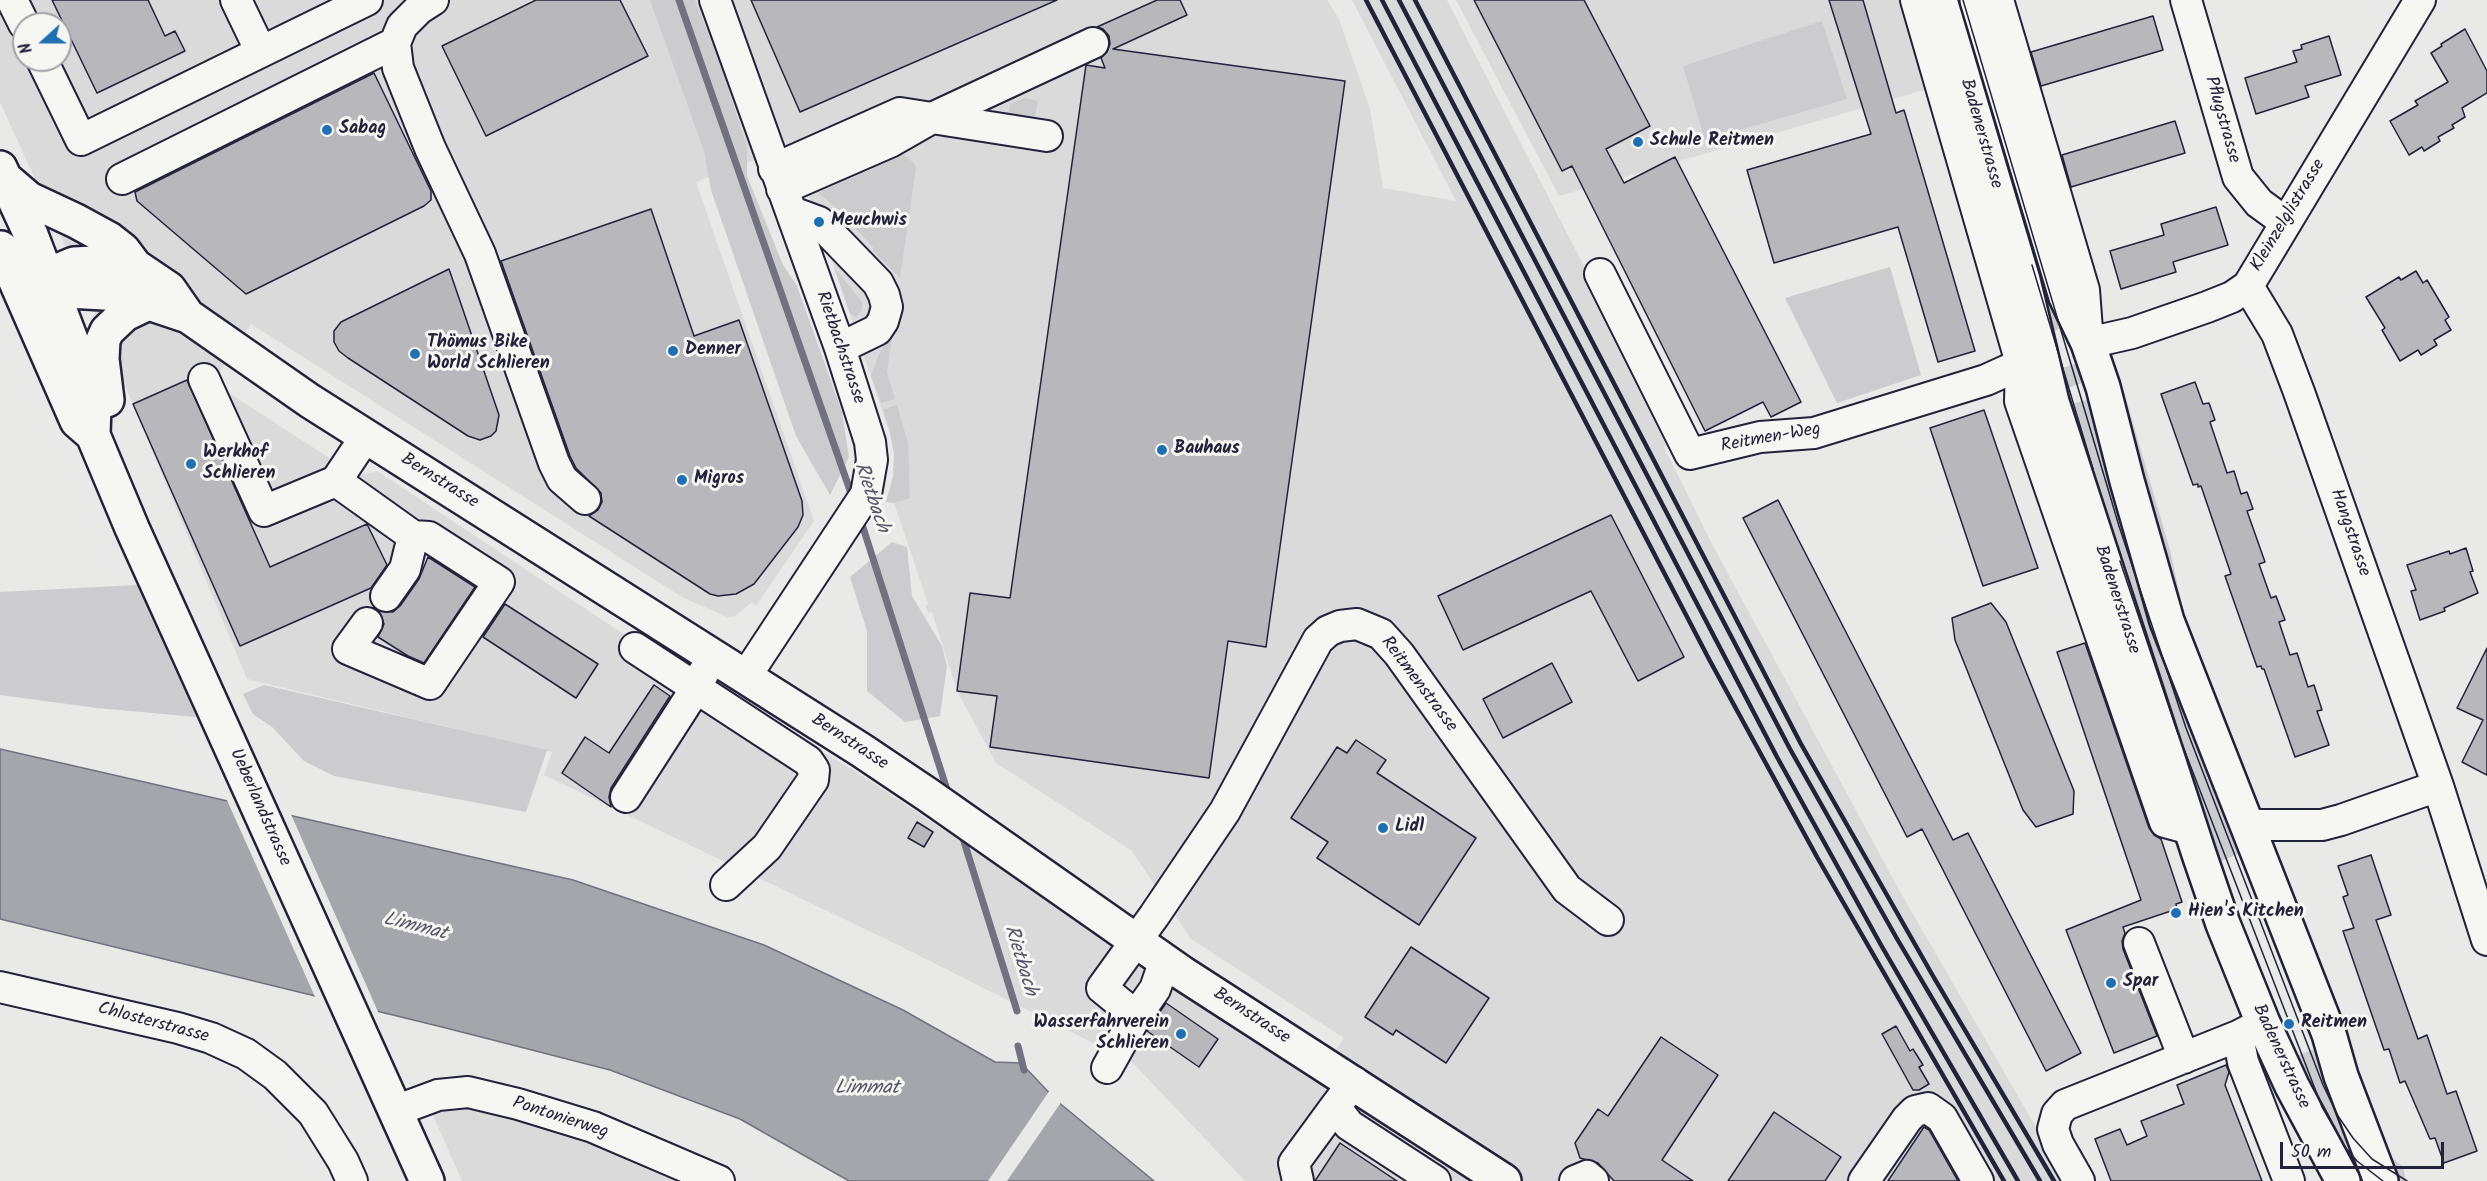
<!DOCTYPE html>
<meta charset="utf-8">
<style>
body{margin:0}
#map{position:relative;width:2487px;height:1181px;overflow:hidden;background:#e9e9e7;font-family:Kalam,sans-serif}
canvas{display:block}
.north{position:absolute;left:12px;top:12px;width:60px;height:60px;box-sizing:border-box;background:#f6f6f2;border:2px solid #a1a1a9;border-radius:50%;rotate:249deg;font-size:16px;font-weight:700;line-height:24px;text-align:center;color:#22223b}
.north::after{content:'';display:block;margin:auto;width:21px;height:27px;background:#1f6fb2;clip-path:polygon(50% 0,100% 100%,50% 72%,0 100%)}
.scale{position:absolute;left:2280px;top:1142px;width:164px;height:27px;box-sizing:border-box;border:3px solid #22223b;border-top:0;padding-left:8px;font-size:18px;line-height:21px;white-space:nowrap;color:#22223b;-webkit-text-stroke:4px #f6f6f2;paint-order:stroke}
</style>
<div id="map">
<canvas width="2487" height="1181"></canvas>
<div class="north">N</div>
<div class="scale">50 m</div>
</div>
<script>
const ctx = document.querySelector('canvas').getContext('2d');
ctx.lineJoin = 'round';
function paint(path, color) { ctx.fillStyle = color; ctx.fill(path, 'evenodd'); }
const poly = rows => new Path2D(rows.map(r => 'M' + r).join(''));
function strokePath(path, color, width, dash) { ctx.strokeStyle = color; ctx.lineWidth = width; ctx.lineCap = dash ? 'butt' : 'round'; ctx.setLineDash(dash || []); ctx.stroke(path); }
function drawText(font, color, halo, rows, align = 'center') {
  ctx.font = font + ' Kalam,sans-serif'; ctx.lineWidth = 6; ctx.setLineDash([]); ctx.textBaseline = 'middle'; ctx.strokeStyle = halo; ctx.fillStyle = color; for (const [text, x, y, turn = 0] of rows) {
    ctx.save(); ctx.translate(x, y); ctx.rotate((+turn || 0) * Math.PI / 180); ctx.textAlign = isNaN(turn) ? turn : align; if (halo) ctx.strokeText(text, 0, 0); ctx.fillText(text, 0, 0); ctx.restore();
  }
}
const built = poly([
 [0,0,1327,0,1339,19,1370,109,1383,188,1456,201,1352,0,1447,0,1674,441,1664,447,1712,544,1898,888,2067,1181,1245,1181,1133,1063,896,944,544,775,552,752,247,679,88,296,0,102],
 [24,24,60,24,60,60,24,60],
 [790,147,828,249,896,452,894,503,928,604,925,605,928,613,932,612,957,691,996,763,1131,850,1191,939,1344,1038,1317,1079,855,771,631,639,377,471,357,476,229,393,220,372,251,324,682,597,727,617,735,616,752,602,756,606,814,521,696,182],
 [1456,0,1905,0,1931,88,1559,196],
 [465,1097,699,1181,462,1181,428,1104]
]);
const green = poly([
 [650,0,695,0,723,72,747,148,747,176,783,265,797,286,842,412,849,457,830,495,796,436,711,190,704,151],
 [1948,0,1970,0,2065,326,2063,328,2050,332],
 [1822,21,1847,99,1705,140,1683,66],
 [1025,98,1038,101,1035,116,1009,113,1010,104],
 [904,155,914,163,916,168,900,278,873,251,873,247,854,227,856,224,818,193],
 [834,267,862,302,862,310,856,317,850,314],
 [1890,267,1921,375,1837,403,1785,298],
 [893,331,887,372,895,399,881,403,871,376,878,356],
 [2077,363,2080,364,2088,381,2058,391,2060,369],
 [2124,392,2170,550,2184,614,2224,727,2177,623,2118,394],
 [2093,398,2248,850,2211,865,2061,407],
 [897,405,908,443,910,498,894,503,886,502,893,476,894,454,889,428,883,410],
 [892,542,907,547,912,596,942,646,947,666,940,716,905,722,867,691,867,631,850,577],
 [137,585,196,717,97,708,0,695,0,592],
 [264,685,547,750,526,812,334,776,304,761,272,727,253,714,243,694],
 [2324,1045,2374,1181,2354,1181,2287,1060],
 [2384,1151,2403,1167,2406,1181,2389,1181]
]);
const water = poly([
 [0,749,573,880,764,945,903,1010,995,1062,1021,1063,1057,1101,1154,1181,849,1181,740,1119,610,1070,442,1027,0,919,0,749]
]);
const pier = poly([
 [226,798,290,812,379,1014,316,999],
 [1050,1090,1062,1101,1007,1181,988,1181]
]);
const stream = poly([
 [679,0,853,499],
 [860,518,949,796],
 [961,832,1017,1011],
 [1018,1046,1024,1070]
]);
const building = poly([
 [52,0,148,0,165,36,175,31,185,51,97,93,52,0],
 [536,0,620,0,648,56,486,136,442,46,536,0],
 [751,0,1057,0,800,112,751,0],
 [1157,0,1180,0,1187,15,1113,49,1345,81,1266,647,1228,641,1209,778,990,747,997,696,957,691,970,593,1010,598,1086,65,1105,68,1101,58,1107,52,1110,44,1109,36,1103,29,1097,27,1157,0],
 [1474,0,1584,0,1650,126,1606,149,1624,183,1675,157,1801,402,1771,417,1763,402,1705,431,1572,166,1562,171,1474,0],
 [1829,0,1863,0,1896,113,1904,110,1975,351,1938,362,1898,227,1774,263,1747,170,1871,134,1829,0],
 [2153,16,2163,50,2041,86,2031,52,2153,16],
 [2465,29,2487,71,2487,93,2462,108,2465,117,2452,125,2454,128,2438,137,2440,141,2424,151,2422,147,2409,155,2390,121,2418,105,2415,101,2448,82,2431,53,2442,46,2441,44,2465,29],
 [2329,36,2341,75,2305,86,2309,97,2256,114,2245,78,2297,62,2293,51,2302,49,2301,45,2329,36],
 [374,73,431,191,431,200,424,206,246,294,137,201,135,192,374,73],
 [2175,121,2185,153,2071,187,2062,155,2175,121],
 [2216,207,2228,245,2173,262,2176,272,2121,289,2110,251,2164,235,2161,224,2216,207],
 [651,209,694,336,739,320,802,501,803,515,798,527,754,584,736,594,718,596,710,594,589,516,598,510,602,502,601,493,576,468,570,456,501,261,651,209],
 [449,269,499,415,496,431,491,436,480,440,468,436,348,358,339,351,334,342,334,331,341,322,449,269],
 [2416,271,2423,283,2427,280,2449,317,2445,320,2451,330,2434,340,2437,345,2421,355,2418,350,2400,361,2382,330,2385,328,2366,297,2399,277,2401,280,2416,271],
 [187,380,270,567,367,524,387,565,371,588,240,646,133,404,187,380],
 [2195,382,2203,404,2209,403,2215,420,2210,422,2227,473,2234,471,2241,494,2247,492,2253,509,2247,511,2265,562,2259,564,2271,598,2276,596,2285,620,2279,622,2290,655,2297,653,2308,687,2314,685,2322,710,2317,711,2329,745,2295,757,2264,669,2262,669,2261,666,2257,667,2225,576,2231,574,2201,486,2198,487,2198,484,2193,485,2161,394,2195,382],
 [1984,410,2038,568,1983,586,1930,428,1984,410],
 [1778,500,1953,840,1968,833,2081,1053,2046,1071,1922,829,1907,837,1743,518,1778,500],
 [1611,515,1684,657,1638,681,1591,591,1463,650,1438,596,1611,515],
 [2466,548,2473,571,2470,572,2478,593,2444,608,2445,611,2420,620,2411,591,2416,590,2407,565,2449,551,2450,554,2466,548],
 [428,557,475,587,424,663,408,656,378,637,384,624,379,611,393,612,400,606,419,579,428,557],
 [1991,603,2006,622,2074,791,2073,814,2036,827,2023,810,1955,640,1952,618,1991,603],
 [505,604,598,664,576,698,483,637,505,604],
 [2085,643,2149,828,2154,835,2161,839,2182,902,2176,904,2177,909,2123,927,2125,933,2122,941,2123,949,2157,1036,2114,1053,2066,930,2141,900,2057,652,2085,643],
 [2487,648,2487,775,2462,762,2483,720,2457,708,2487,648],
 [1552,663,1572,702,1503,738,1483,699,1552,663],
 [654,685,670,696,611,788,609,797,611,807,562,773,585,737,609,753,654,685],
 [1356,740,1386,760,1377,773,1476,838,1419,925,1317,858,1328,842,1291,818,1337,747,1347,753,1356,740],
 [917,822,933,832,924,847,908,838,917,822],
 [2371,855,2391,915,2376,920,2418,1039,2427,1035,2447,1094,2456,1091,2477,1151,2444,1163,2435,1138,2430,1139,2405,1081,2400,1083,2389,1049,2384,1050,2343,931,2354,928,2343,897,2348,895,2338,866,2371,855],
 [1411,947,1489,998,1446,1063,1396,1030,1393,1035,1365,1017,1411,947],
 [1166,1003,1218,1039,1199,1067,1147,1031,1166,1003],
 [1896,1026,1910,1051,1913,1049,1923,1065,1919,1067,1929,1084,1919,1090,1913,1090,1882,1034,1896,1026],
 [1661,1037,1718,1075,1662,1160,1693,1181,1614,1181,1598,1163,1580,1158,1575,1143,1598,1109,1608,1116,1661,1037],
 [2226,1065,2229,1072,2225,1085,2262,1181,2111,1181,2095,1139,2120,1129,2127,1145,2147,1136,2141,1121,2184,1104,2177,1085,2226,1065],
 [1774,1112,1841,1157,1825,1181,1728,1181,1774,1112],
 [1924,1127,1929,1130,1958,1181,1888,1181,1924,1127],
 [1340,1143,1397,1181,1315,1181,1340,1143]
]);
const minor = poly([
 [12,0,24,24],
 [236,0,261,52],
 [433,0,419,9,402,26,395,43,398,68,430,148,480,254,554,463,562,479,585,499],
 [715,0,840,348,870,442,872,460,866,494,746,676],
 [1916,0,2021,363,2020,401,2165,822,2191,829],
 [1998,0,2084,290,2088,343,2132,333,2207,307,2232,297,2248,286,2420,0],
 [2186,0,2238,177,2259,203,2285,222],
 [42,60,81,140,367,0],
 [774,169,900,113,1047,136],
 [122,179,395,43],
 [782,189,890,142,932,118,1093,43],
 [792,212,819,222,878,283,884,295,887,307,883,321,877,330,840,348],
 [1600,274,1690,454,1760,437,1814,433,1986,380,2037,357],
 [2248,286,2277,334,2299,392,2438,786,2487,940],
 [204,379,264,511,336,481],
 [366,436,336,481,413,536,429,537,499,582,430,684,348,649,367,623],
 [386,596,405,569,413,536],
 [635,648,808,761,814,770,813,780,767,847,726,885],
 [626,797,691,696,704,672],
 [2247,825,2322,825,2341,820,2438,786],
 [2139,943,2184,1058],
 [0,987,178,1028,211,1038,246,1054,275,1075,313,1113,343,1161,352,1181],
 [1136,1016,1102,988,1154,916,1225,811,1318,640,1328,631,1340,626,1357,624,1381,634,1399,654,1567,889,1608,920],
 [2238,1036,2243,1062,2289,1181],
 [1107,1068,1136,1016,1155,989,1165,960],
 [1354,1082,1335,1107,1349,1125,1435,1181],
 [395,1111,438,1095,468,1092,518,1104,593,1127,719,1181],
 [1298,1181,1294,1163,1335,1107],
 [1575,1181,1587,1176,1593,1181],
 [1864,1181,1907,1119,1915,1111,1928,1108,1942,1118,1978,1181],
 [2079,1181,2058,1144,2053,1129,2057,1114,2065,1105,2238,1036,2263,1023]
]);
const major = poly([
 [1940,0,2023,280,2052,402,2199,854,2223,924,2263,1023,2292,1086,2343,1181],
 [1977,0,2066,297,2088,343,2103,387,2127,481,2167,621,2329,1034,2341,1076,2381,1181],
 [0,168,31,235,86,379,94,405,93,435,132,528,427,1181],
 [8,181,29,199,76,221,109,239,123,250,135,266,169,289,185,312],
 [1,248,25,271,68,291,122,294,188,316,310,401,861,750,928,795,1182,973,1504,1181],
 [3,252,77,421,93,435],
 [37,296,62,269,74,264,114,262,135,266],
 [107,400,102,359,103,340,107,331,125,314,150,302]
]);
const tram = poly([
 [1963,0,2119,526,2186,728,2323,1085,2338,1116,2353,1138,2372,1159,2407,1181],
 [2032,265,2093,469],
 [2120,561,2177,731,2322,1107,2345,1147,2357,1161,2383,1181]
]);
const rail = poly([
 [1366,0,1710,661,1817,857,2004,1181],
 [1382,0,1777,757,1881,945,2018,1181],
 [1399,0,1790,749,1896,937,2040,1181],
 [1415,0,1801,744,1933,976,2054,1181]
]);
const markers = [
 [327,130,6,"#1f6fb2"],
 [1638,142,6,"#1f6fb2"],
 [819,222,6,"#1f6fb2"],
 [673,351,6,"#1f6fb2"],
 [415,354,6,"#1f6fb2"],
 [1162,450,6,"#1f6fb2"],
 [191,464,6,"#1f6fb2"],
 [682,480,6,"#1f6fb2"],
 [1383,828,6,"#1f6fb2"],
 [2176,913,6,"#1f6fb2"],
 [2111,983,6,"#1f6fb2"],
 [2289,1024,6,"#1f6fb2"],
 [1181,1034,6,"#1f6fb2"]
];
const streetNames = [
 ["Pflugstrasse",2221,120,74],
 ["Badenerstrasse",1980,134,74],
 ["Kleinzelglistrasse",2289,216,-59],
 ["Rietbachstrasse",839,348,71],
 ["Reitmen-Weg",1771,439,-10],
 ["Bernstrasse",439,482,32],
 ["Hangstrasse",2349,533,71],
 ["Badenerstrasse",2116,600,72],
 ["Reitmenstrasse",1418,685,53],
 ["Bernstrasse",849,743,33],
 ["Ueberlandstrasse",259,808,66],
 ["Bernstrasse",1251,1017,33],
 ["Chlosterstrasse",153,1024,15],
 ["Badenerstrasse",2280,1057,65],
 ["Pontonierweg",560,1119,18]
];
const poiNames = [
 ["Sabag",339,130],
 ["Schule Reitmen",1650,142],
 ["Meuchwis",831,222],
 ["Thömus Bike",427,344],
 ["World Schlieren",427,365],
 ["Denner",685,351],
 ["Bauhaus",1174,450],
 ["Werkhof",203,454],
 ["Schlieren",203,475],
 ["Migros",694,480],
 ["Lidl",1395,828],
 ["Hien's Kitchen",2188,913],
 ["Spar",2123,983],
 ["Wasserfahrverein",1169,1024,"right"],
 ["Schlieren",1169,1045,"right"],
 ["Reitmen",2301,1024]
];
const waterNames = [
 ["Rietbach",870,498,71],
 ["Limmat",415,928,14],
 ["Rietbach",1019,961,73],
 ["Limmat",867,1090]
];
paint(built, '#dadada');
paint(green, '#ccccce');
paint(water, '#a5a5ac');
strokePath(water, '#71717f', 1.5);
paint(pier, '#e9e9e7');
strokePath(stream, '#71717f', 7);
paint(building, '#b8b8bc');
strokePath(building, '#22223b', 1.5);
strokePath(minor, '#22223b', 34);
strokePath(major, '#22223b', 38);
strokePath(minor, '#f6f6f2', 30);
strokePath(major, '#f6f6f2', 33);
strokePath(tram, '#22223b', 1.5);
strokePath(rail, '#22223b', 4.5);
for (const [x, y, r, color] of markers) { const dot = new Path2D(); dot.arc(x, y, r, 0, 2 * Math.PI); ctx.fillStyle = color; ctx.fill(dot); strokePath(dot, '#f6f6f2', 2); }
drawText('18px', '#22223b', '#f6f6f2', streetNames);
drawText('bold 18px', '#22223b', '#f6f6f2', poiNames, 'left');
drawText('italic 20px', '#565668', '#f6f6f2', waterNames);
</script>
